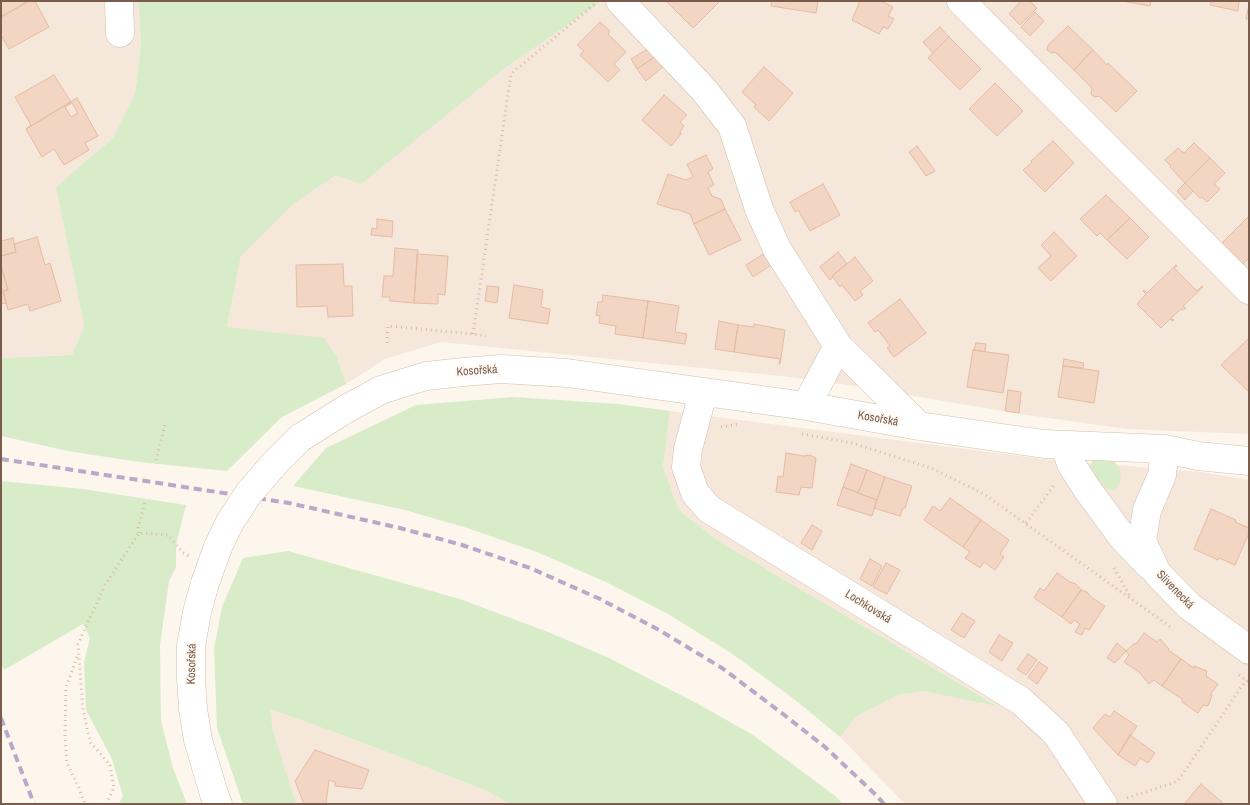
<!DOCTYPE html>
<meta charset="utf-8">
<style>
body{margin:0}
#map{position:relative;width:1250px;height:805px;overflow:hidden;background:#fdf6ec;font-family:"Archivo Narrow",sans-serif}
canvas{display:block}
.frame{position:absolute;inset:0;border:2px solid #7a5c4d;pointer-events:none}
</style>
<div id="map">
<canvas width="1250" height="805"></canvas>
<div class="frame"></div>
</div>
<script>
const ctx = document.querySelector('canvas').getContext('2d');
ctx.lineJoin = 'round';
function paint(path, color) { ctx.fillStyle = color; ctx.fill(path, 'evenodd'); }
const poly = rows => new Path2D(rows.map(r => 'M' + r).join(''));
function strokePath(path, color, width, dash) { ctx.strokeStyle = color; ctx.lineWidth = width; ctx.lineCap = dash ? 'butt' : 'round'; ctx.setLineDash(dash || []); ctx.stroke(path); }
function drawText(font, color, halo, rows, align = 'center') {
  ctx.font = font + ' "Archivo Narrow",sans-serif'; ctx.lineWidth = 4.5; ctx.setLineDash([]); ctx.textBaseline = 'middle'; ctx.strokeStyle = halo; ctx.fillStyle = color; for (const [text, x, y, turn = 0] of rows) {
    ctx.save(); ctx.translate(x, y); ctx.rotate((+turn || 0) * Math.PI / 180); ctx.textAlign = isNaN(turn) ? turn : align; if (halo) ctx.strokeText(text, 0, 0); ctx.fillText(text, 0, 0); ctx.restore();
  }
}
const residential = poly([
 [1,1,138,1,139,11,141,44,135,94,113,138,56,187,84,326,72,355,1,358],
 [602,1,1249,1,1249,434,1127,429,1027,415,855,386,781,376,441,342,385,359,346,384,337,357,227,327,241,256,291,206,336,175,501,71],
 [670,411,1043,459,1201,472,1249,480,1249,804,905,804,840,737,857,716,898,695,923,691,996,705,885,639,717,540,679,510,663,467],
 [270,709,361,742,487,791,510,804,295,804,273,731]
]);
const green = poly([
 [138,1,602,1,501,71,361,184,336,175,291,206,241,256,227,327,324,338,337,357,346,384,282,417,227,471,139,462,68,451,1,436,1,358,72,355,84,326,56,187,113,138,135,94,141,44,139,11],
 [513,397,619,404,670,411,663,467,679,510,717,540,885,639,997,706,923,691,898,695,857,716,840,737,794,699,731,653,668,614,608,583,537,552,467,528,405,510,293,486,326,448,416,405],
 [1100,459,1108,459,1115,462,1119,468,1121,476,1120,483,1114,490,1107,489,1097,480,1091,471,1090,466,1093,460],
 [1,481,83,489,186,505,176,545,176,567,169,581,160,645,161,721,173,768,187,804,119,804,123,796,112,759,86,710,84,662,90,638,83,624,4,670,1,664],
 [288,551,460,599,548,632,607,657,700,705,753,735,834,795,843,804,510,804,487,791,361,742,270,709,273,731,296,804,243,804,217,728,214,649,222,607,243,558]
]);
const building = poly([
 [1,1,29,1,1,17,1,1],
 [29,1,35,1,49,27,9,49,1,35,1,17,29,1],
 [666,1,720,1,693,28,666,1],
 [772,1,818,1,816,13,771,6,772,1],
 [860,1,881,1,893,7,888,16,894,19,888,29,883,27,879,34,852,20,860,1],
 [1021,1,1030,1,1037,8,1020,25,1009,14,1021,1],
 [1122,1,1151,1,1150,6,1122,1],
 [1211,1,1239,1,1238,11,1210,5,1211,1],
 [1249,4,1249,19,1246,19,1249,4],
 [1035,12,1044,21,1030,36,1021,27,1035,12],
 [600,22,610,31,608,34,626,52,614,64,620,70,608,82,580,55,584,51,577,45,600,22],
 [1068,26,1093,50,1074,70,1055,52,1051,53,1047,50,1048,45,1068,26],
 [940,27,949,37,933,53,923,42,940,27],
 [949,37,981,69,960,90,928,58,949,37],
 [648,49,656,56,637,69,631,59,648,49],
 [1093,50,1107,65,1108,63,1137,91,1116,112,1099,96,1095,97,1093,96,1091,94,1092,88,1074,70,1093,50],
 [656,56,665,65,646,81,637,69,656,56],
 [764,67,793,93,769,121,754,107,756,105,742,92,764,67],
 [54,75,71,102,26,129,31,125,15,97,54,75],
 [995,83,1023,111,997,136,969,109,995,83],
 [664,95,687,115,680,122,684,126,680,132,681,134,671,146,642,120,664,95],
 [77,98,98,136,85,143,89,150,64,165,54,149,42,157,26,129,77,98],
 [72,103,78,113,71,117,65,107,72,103],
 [1053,141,1074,163,1045,192,1023,170,1032,162,1031,161,1053,141],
 [1194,143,1210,158,1185,183,1170,167,1171,166,1165,160,1178,148,1184,153,1194,143],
 [917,146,935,171,926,176,909,152,917,146],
 [706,155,713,169,708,172,714,185,708,188,712,196,721,199,725,209,694,224,690,214,676,209,676,210,657,204,668,174,686,180,693,177,687,164,706,155],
 [1210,158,1225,173,1214,184,1220,189,1207,202,1202,197,1200,198,1185,183,1210,158],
 [1185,183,1193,191,1185,200,1177,191,1185,183],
 [823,184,840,215,810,231,798,210,795,212,790,202,823,184],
 [1106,195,1130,218,1107,240,1100,233,1097,236,1080,219,1106,195],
 [725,209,741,240,709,255,694,224,725,209],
 [1249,216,1249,258,1242,265,1221,244,1249,216],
 [1130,218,1149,237,1127,259,1107,240,1130,218],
 [377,219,393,221,392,237,371,235,372,228,377,229,377,219],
 [1054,232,1077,256,1051,281,1038,268,1051,256,1041,245,1054,232],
 [37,237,45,265,50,263,61,301,30,311,28,304,8,310,3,291,8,290,1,266,1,256,16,252,14,244,37,237],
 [13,238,16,252,1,256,1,241,13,238],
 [395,248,418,250,414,303,390,301,390,297,382,297,384,276,393,276,395,248],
 [838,252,847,264,832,276,833,277,830,280,820,267,838,252],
 [765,253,771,265,753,277,746,265,765,253],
 [417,254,448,256,445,295,438,294,438,304,414,303,417,254],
 [855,257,873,281,860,291,863,295,855,301,842,285,840,287,832,276,855,257],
 [343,264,344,286,352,286,353,316,328,317,327,306,297,307,296,265,343,264],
 [1176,265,1177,266,1174,268,1197,291,1202,286,1203,287,1183,306,1186,308,1183,310,1181,309,1171,318,1174,320,1173,321,1170,319,1161,328,1137,304,1146,294,1143,291,1144,290,1147,293,1176,265],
 [1,266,8,290,3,291,6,303,1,304,1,266],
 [514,285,543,290,541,307,550,309,548,324,509,318,514,285],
 [487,286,499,287,497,303,485,301,487,286],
 [603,295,648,301,643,338,615,334,616,326,599,323,600,316,596,315,598,302,602,302,603,295],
 [900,299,926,333,894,357,887,348,890,346,878,330,875,332,868,323,900,299],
 [648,301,679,306,675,332,687,334,685,344,643,338,648,301],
 [719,321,738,325,734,352,715,349,719,321],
 [754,324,785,330,780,364,779,364,780,359,734,352,738,325,754,327,754,324],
 [1249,338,1249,392,1221,365,1249,338],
 [976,343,986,344,985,352,974,350,976,343],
 [973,350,1009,355,1003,393,967,387,973,350],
 [1064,359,1084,363,1083,368,1063,366,1064,359],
 [1063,366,1099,371,1094,403,1058,397,1063,366],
 [1008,390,1021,392,1019,413,1005,411,1008,390],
 [786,453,803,456,810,455,816,458,812,488,801,487,799,495,776,492,778,476,783,477,786,453],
 [851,464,867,470,858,493,843,487,851,464],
 [867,470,885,477,877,500,858,493,867,470],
 [885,477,912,486,905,508,903,508,900,516,874,508,885,477],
 [843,487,877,500,872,516,837,505,843,487],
 [950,498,981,520,963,547,924,520,933,506,940,511,950,498],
 [1211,509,1236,520,1235,522,1249,528,1249,533,1235,565,1219,558,1218,560,1194,549,1211,509],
 [981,520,1009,540,1000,554,1004,557,995,570,984,562,980,568,965,558,970,552,963,547,981,520],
 [812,525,822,531,812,550,801,543,812,525],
 [870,559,882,566,872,586,860,579,870,559],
 [886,563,900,570,887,594,873,587,886,563],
 [1057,573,1070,582,1076,584,1081,590,1062,617,1034,598,1040,588,1044,591,1057,573],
 [1081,590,1087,592,1091,597,1105,606,1089,630,1085,628,1082,635,1075,632,1080,624,1074,620,1071,624,1062,617,1081,590],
 [962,613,975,621,964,638,951,630,962,613],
 [1144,633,1157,642,1160,639,1169,649,1168,650,1181,659,1162,686,1154,680,1149,684,1139,672,1124,662,1129,655,1126,651,1135,643,1136,644,1144,633],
 [999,635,1013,643,1002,661,989,652,999,635],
 [1117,643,1126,651,1115,663,1107,658,1117,643],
 [1028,654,1037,660,1026,675,1017,669,1028,654],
 [1181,659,1194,668,1194,666,1207,671,1206,676,1218,684,1210,695,1212,695,1208,706,1203,705,1198,713,1182,702,1182,699,1162,686,1181,659],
 [1039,662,1048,668,1037,684,1028,677,1039,662],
 [1114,711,1137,726,1118,755,1093,728,1105,714,1110,717,1114,711],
 [1130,735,1155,753,1148,763,1140,758,1135,766,1118,755,1130,735],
 [315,750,369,770,362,789,335,786,335,782,329,780,326,804,304,804,295,781,315,750],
 [1201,784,1224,804,1184,804,1201,784]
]);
const path = poly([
 [473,334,511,74,595,4],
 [387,343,388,326,473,334,486,336],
 [721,427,740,424],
 [802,434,852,443,931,468,984,494,1172,628],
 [156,460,165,425],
 [1026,523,1054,485],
 [139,533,138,528,145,502],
 [1114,568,1131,598],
 [77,657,66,687,65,737,67,763,78,786,85,804],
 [1239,675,1249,682],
 [1127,798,1178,781,1246,680],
 [106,804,114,788,110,765,90,742,83,710,78,644,105,585,139,533,168,535,182,552,189,556]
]);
const minor = poly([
 [119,1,120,33],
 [620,1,704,90,732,126,759,209,777,249,789,268,838,346,919,426],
 [961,1,1249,290],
 [703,393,688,449,686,467,695,493,709,509,1021,701,1056,733,1103,804],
 [806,406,838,346],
 [300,438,346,409,381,390,426,376,463,372,501,369,567,373,806,406,919,426,1044,444,1165,449,1198,456,1249,461],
 [1065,445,1071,464,1087,489,1123,538,1149,565],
 [1165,449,1162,475,1147,510,1142,541,1157,573,1189,606,1249,650],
 [218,547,205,583,197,612,191,646,191,678,193,709,198,740,214,794,218,804]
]);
const rail = poly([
 [1,459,289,503,400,528,462,545,530,568,600,599,659,630,722,668,783,714,825,747,876,795,884,804],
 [1,718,34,804]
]);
const minorBridge = poly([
 [218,547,230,522,249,493,275,463,300,438]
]);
const streetNames = [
 ["Kosořská",477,371,-4],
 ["Kosořská",878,419,10],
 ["Slivenecká",1175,590,46],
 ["Lochkovská",868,607,32],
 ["Kosořská",192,664,-89]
];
paint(residential, '#f5e8da');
paint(green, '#d8ecc9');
paint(building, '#f3d5c3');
strokePath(building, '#e6bba3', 1);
strokePath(minor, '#d1beb0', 29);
strokePath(path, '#d9b8a5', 3, [1, 4]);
strokePath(minor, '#fff', 28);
strokePath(rail, '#b9a8c9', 4, [8, 5]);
strokePath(minorBridge, '#d1beb0', 29, []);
strokePath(minorBridge, '#fff', 28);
drawText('12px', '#7a5c4d', '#fffaf3', streetNames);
</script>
